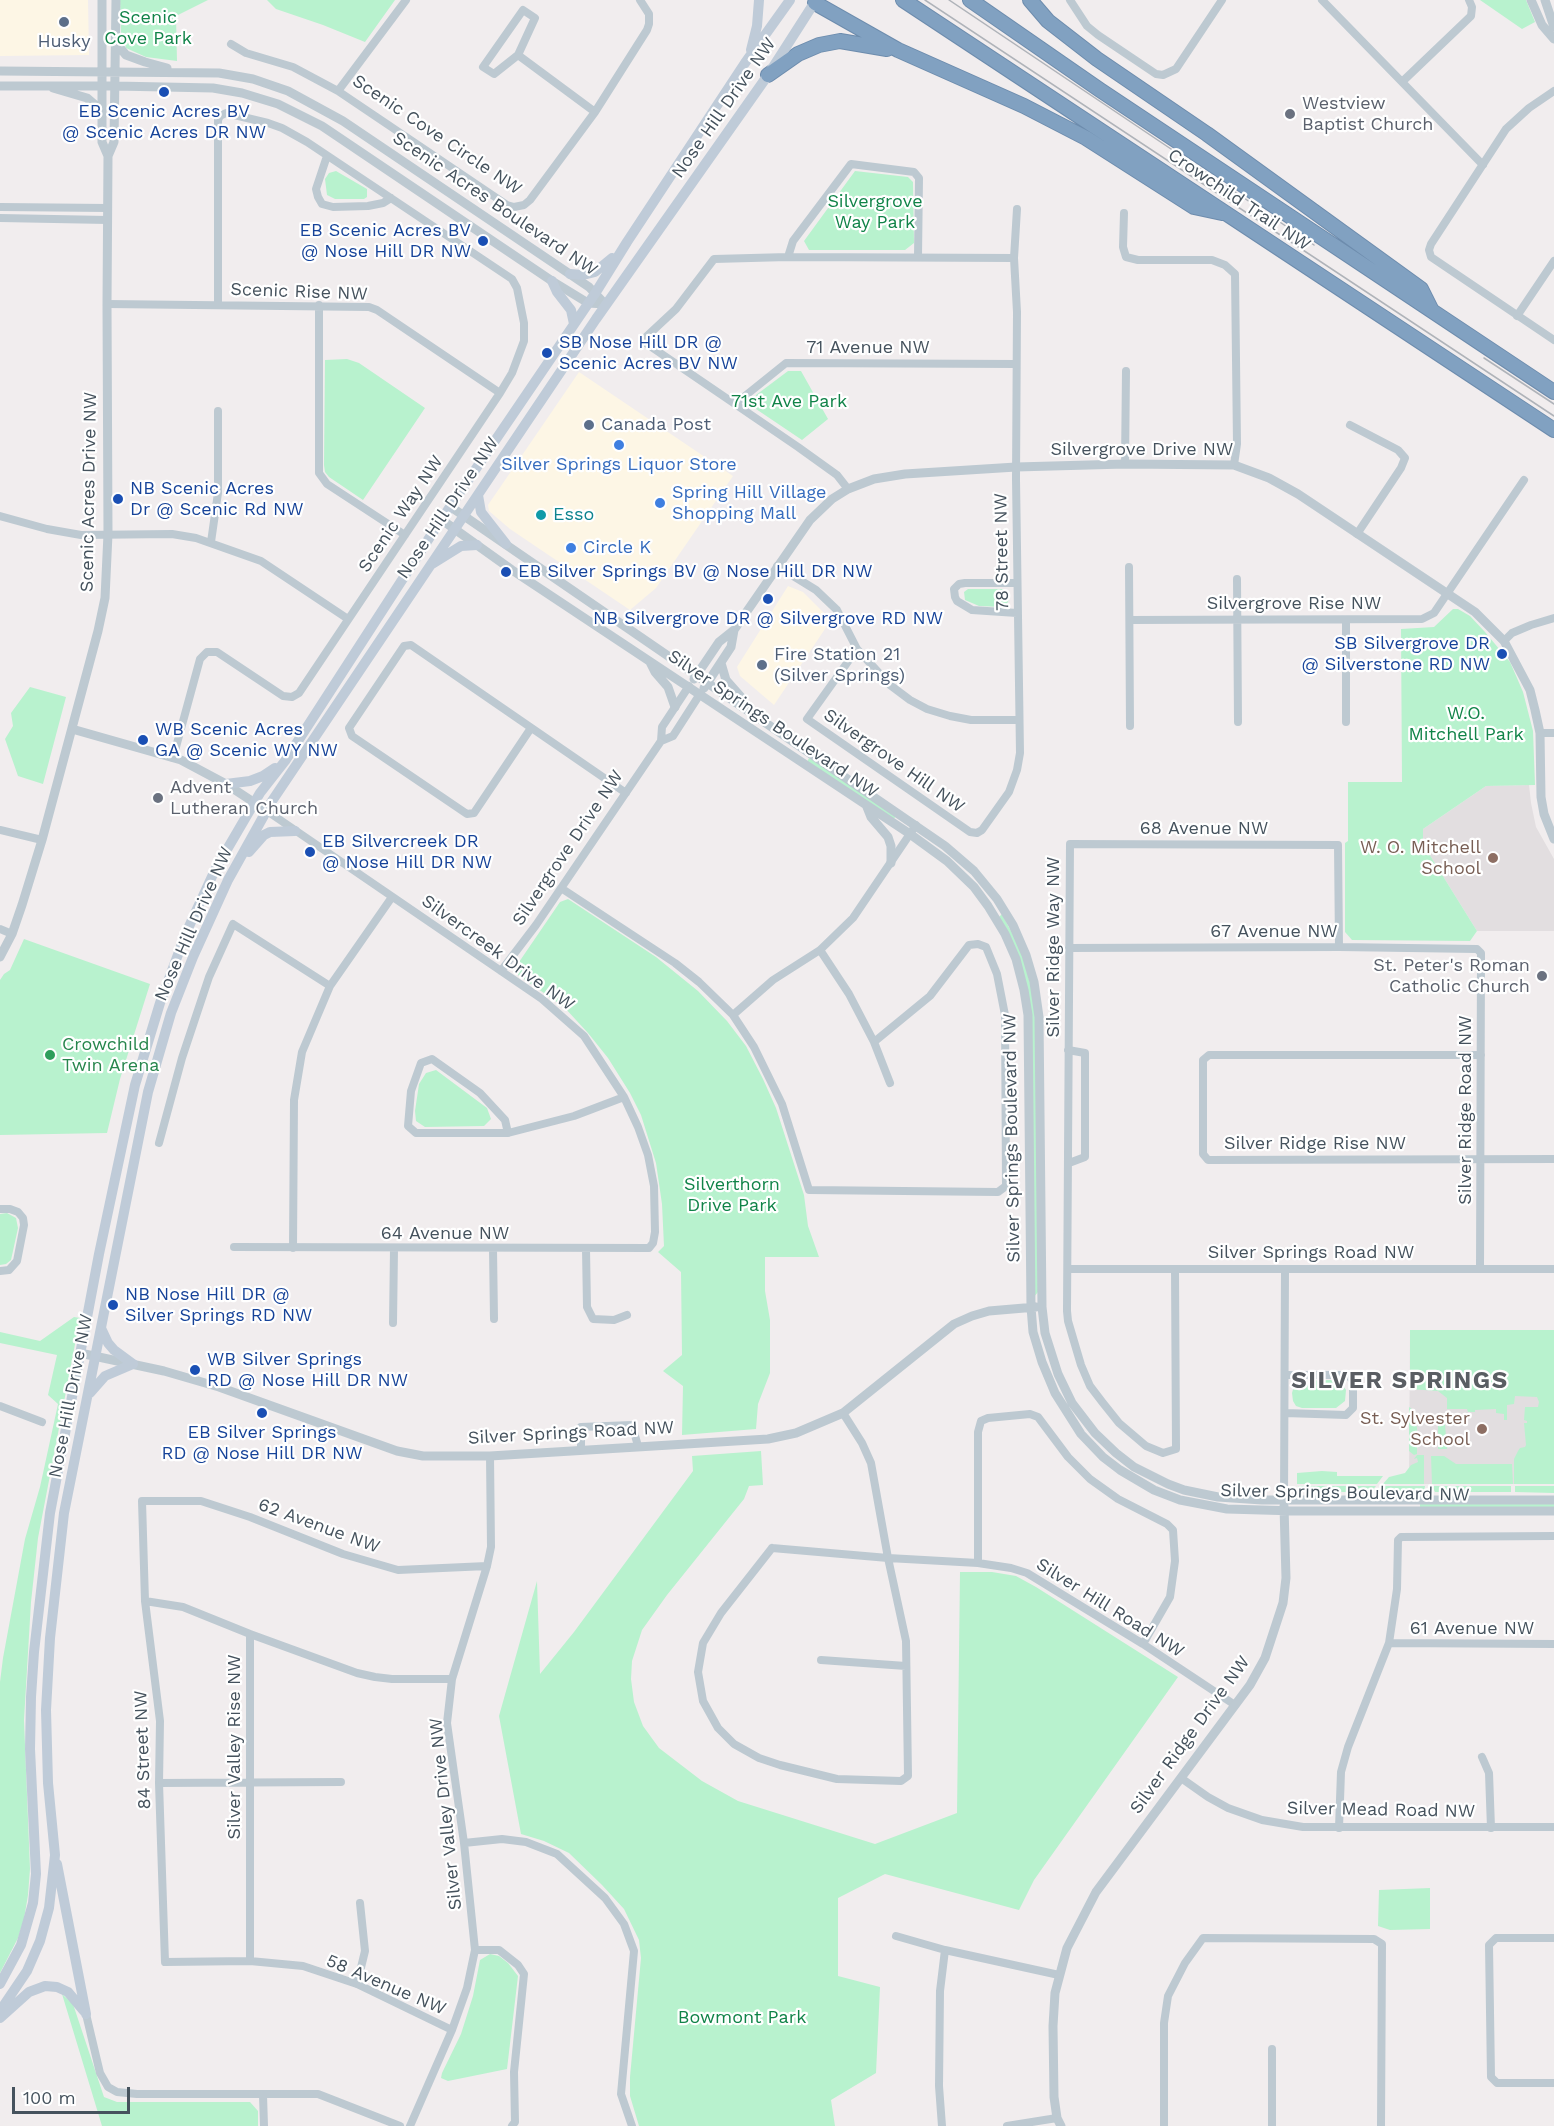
<!DOCTYPE html>
<style>
body{margin:0}
#map{position:relative;width:1554px;height:2126px;overflow:hidden;background:#f1edee;font-family:"Work Sans",sans-serif}
canvas{display:block}
.scale{position:absolute;left:12px;top:2087px;width:118px;height:27px;box-sizing:border-box;border:3px solid #45525d;border-top:0;padding-left:8px;font-size:18px;line-height:21px;white-space:nowrap;color:#45525d;-webkit-text-stroke:4px #fff;paint-order:stroke}
</style>
<div id="map">
<canvas width="1554" height="2126"></canvas>
<div class="scale">100 m</div>
</div>
<script>
const ctx = document.querySelector('canvas').getContext('2d');
ctx.lineJoin = 'round';
function paint(path, color) { ctx.fillStyle = color; ctx.fill(path, 'evenodd'); }
const poly = rows => new Path2D(rows.map(r => 'M' + r).join(''));
function strokePath(path, color, width, dash) { ctx.strokeStyle = color; ctx.lineWidth = width; ctx.lineCap = dash ? 'butt' : 'round'; ctx.setLineDash(dash || []); ctx.stroke(path); }
function drawText(font, color, halo, rows, align = 'center') {
  ctx.font = font + ' "Work Sans",sans-serif'; ctx.lineWidth = 4.5; ctx.setLineDash([]); ctx.textBaseline = 'middle'; ctx.strokeStyle = halo; ctx.fillStyle = color; for (const [text, x, y, turn = 0] of rows) {
    ctx.save(); ctx.translate(x, y); ctx.rotate((+turn || 0) * Math.PI / 180); ctx.textAlign = isNaN(turn) ? turn : align; if (halo) ctx.strokeText(text, 0, 0); ctx.fillText(text, 0, 0); ctx.restore();
  }
}
const commercial = poly([
 [0,0,88,0,89,55,0,56],
 [579,372,733,476,656,588,630,610,510,529,489,511,488,505],
 [788,586,803,592,831,620,774,705,740,676,737,667]
]);
const education = poly([
 [1529,785,1531,803,1536,827,1554,859,1554,931,1477,931,1423,844,1423,829,1486,786],
 [1410,1330,1554,1330,1554,1484,1409,1484]
]);
const green = poly([
 [120,0,208,0,176,16,177,61,146,57,126,48,121,33],
 [267,0,395,0,365,42,323,25,276,9],
 [1480,0,1526,0,1535,22,1522,29],
 [336,171,367,189,367,197,364,199,335,199,327,195,325,179,329,173],
 [855,171,908,177,913,182,914,243,905,250,809,250,804,241],
 [347,359,359,363,425,408,363,500,329,477,325,472,324,465,325,360],
 [788,371,801,371,828,419,802,440,756,409,754,404,756,395],
 [968,589,1003,589,1009,594,1009,600,1006,605,1002,607,979,606,965,600,964,592],
 [1453,609,1458,609,1470,616,1485,632,1510,662,1517,678,1523,692,1533,731,1535,785,1486,786,1423,829,1423,844,1477,931,1470,941,1352,940,1345,932,1345,843,1348,841,1348,782,1402,782,1401,629,1434,627],
 [30,687,66,697,43,784,18,776,5,739,13,726,11,713],
 [809,758,896,816,893,820,807,762],
 [568,899,656,957,698,991,727,1021,746,1046,763,1079,776,1108,804,1195,808,1226,819,1257,765,1257,765,1291,770,1320,770,1373,758,1404,756,1429,682,1435,683,1386,663,1371,682,1355,681,1272,658,1252,664,1246,662,1204,656,1163,641,1115,630,1093,608,1058,588,1033,564,1007,518,975,517,965,560,902],
 [1002,914,1021,950,1036,1005,1038,1292,1034,1297,1031,1016,999,917],
 [24,939,150,984,120,1079,107,1133,0,1135,0,980,4,974,10,970],
 [436,1070,487,1108,491,1119,484,1126,425,1127,416,1121,415,1111,419,1084,426,1073],
 [7,1213,16,1218,18,1228,11,1260,6,1264,0,1265,0,1214],
 [74,1317,80,1318,38,1538,31,1602,24,1720,30,1869,28,1895,24,1919,18,1938,0,1973,0,1682,3,1658,25,1539,40,1487,58,1404,48,1395,57,1355,0,1343,0,1332,40,1341],
 [1410,1330,1554,1330,1554,1484,1514,1484,1514,1459,1518,1451,1520,1448,1525,1447,1526,1445,1524,1423,1527,1423,1527,1421,1524,1420,1525,1407,1538,1407,1539,1402,1537,1397,1515,1396,1514,1404,1507,1405,1507,1420,1504,1420,1504,1414,1496,1413,1496,1409,1475,1410,1475,1412,1468,1412,1467,1409,1447,1409,1447,1398,1438,1391,1410,1389],
 [1300,1381,1331,1380,1340,1382,1346,1390,1345,1401,1336,1408,1302,1408,1296,1406,1293,1401,1292,1393,1294,1386],
 [1409,1407,1412,1409,1417,1428,1417,1454,1414,1455,1409,1451],
 [1438,1424,1445,1424,1447,1449,1438,1449],
 [761,1451,763,1485,749,1486,744,1499,667,1595,642,1630,632,1661,631,1679,634,1702,643,1726,659,1748,702,1781,738,1801,875,1844,957,1813,960,1572,992,1572,1016,1576,1036,1587,1178,1677,1034,1880,1019,1910,885,1874,838,1898,838,1976,880,1987,876,2073,831,2100,835,2126,639,2126,630,2096,630,2077,641,1958,639,1940,624,1909,602,1885,569,1853,544,1841,521,1834,499,1716,537,1581,540,1674,574,1632,693,1471,692,1456],
 [1417,1455,1424,1455,1424,1484,1383,1484,1389,1477,1405,1473,1411,1465,1418,1462,1417,1458,1414,1459],
 [1431,1456,1444,1456,1456,1464,1512,1464,1513,1484,1432,1484],
 [1322,1471,1337,1472,1337,1476,1383,1476,1377,1484,1297,1484,1297,1473],
 [1298,1486,1376,1486,1371,1492,1298,1492],
 [1383,1486,1425,1486,1424,1492,1380,1492],
 [1432,1486,1511,1486,1511,1492,1435,1492],
 [1515,1486,1554,1486,1554,1493,1515,1492],
 [1554,1503,1554,1508,1420,1508,1420,1504],
 [1430,1888,1430,1929,1390,1930,1378,1926,1379,1890],
 [490,1954,499,1956,508,1963,518,1976,507,2069,448,2081,441,2078,442,2073,461,2034,473,1996,480,1960],
 [62,1994,73,2004,104,2097,117,2102,250,2102,258,2111,258,2126,102,2126]
]);
const minor = poly([
 [406,0,338,91,507,205,514,207,524,205,530,200,595,112,647,30,649,24,649,14,640,0],
 [1070,0,1087,26,1098,35,1156,74,1163,75,1176,69,1222,0],
 [1322,0,1483,165],
 [231,44,246,53,293,67,338,91],
 [518,55,535,18,523,10,483,67,494,74,518,55,595,112],
 [1403,81,1471,16,1472,7,1469,0],
 [1554,91,1529,108,1506,129,1431,244,1429,250,1431,257,1554,340],
 [327,156,316,189,318,197,322,204,333,207,368,206,383,203,391,198],
 [0,207,108,208],
 [1124,213,1123,247,1126,257,1138,260,1212,260,1225,265,1235,274,1237,444,1234,465],
 [0,218,108,220],
 [788,257,793,241,851,164,914,172,919,178,918,257],
 [107,304,369,307,377,310,500,393],
 [319,305,319,473,327,484,405,535],
 [1517,316,1554,261],
 [735,404,786,363,1016,364],
 [1350,425,1398,450,1405,458,1401,468,1357,534],
 [1125,464,1126,371],
 [848,489,837,475,798,447,647,344,646,337,676,309,714,259,788,257,1014,258],
 [0,516,47,529,81,535,172,534,196,538,261,561,348,619],
 [211,542,218,493,218,411],
 [777,566,816,590,837,610,857,649,890,685,910,700,927,709,950,716,971,720,1018,720],
 [1129,567,1130,726],
 [1237,579,1238,722],
 [1017,583,965,583,959,584,954,589,955,597,957,601,972,610,1017,613],
 [1130,620,1422,619,1434,613,1524,480],
 [1346,620,1346,722],
 [1504,641,1512,633,1531,625,1554,618],
 [857,649,807,719,970,832,977,833,982,830,1009,792,1017,770,1020,753,1016,479,1017,312,1014,258,1017,209],
 [531,728,474,813,467,814,352,736,349,728,404,646,411,645,626,793],
 [1540,733,1554,733],
 [661,741,673,736,700,694],
 [173,758,200,659,207,652,217,652,283,696,292,697,299,693,500,393,512,373,524,341,524,323,517,288,512,279,307,142,282,128,268,123,226,113,220,116,218,120,218,305],
 [0,830,42,840],
 [561,888,675,963,699,982,733,1015,754,1047,782,1104,809,1190,998,1192,1006,1186,1005,1015,997,974,986,947,978,944,969,945,930,996,874,1042],
 [0,929,12,934],
 [1069,948,1339,947,1477,949,1481,953,1480,1269],
 [820,950,849,994,874,1042,890,1083],
 [501,971,536,925,661,741,662,727,689,686],
 [733,1015,773,980,820,950,853,918,916,825],
 [1068,1050,1085,1053,1085,1157,1069,1163],
 [1481,1055,1209,1055,1203,1060,1203,1154,1208,1160,1554,1159],
 [508,1133,416,1133,408,1126,411,1091,421,1063,432,1059,480,1093,505,1120,508,1133,574,1116,624,1097],
 [159,1143,182,1058,209,977,233,924,330,986],
 [0,1209,10,1209,18,1212,23,1218,24,1225,17,1261,9,1270,0,1271],
 [234,1247,649,1248,653,1243,655,1232,654,1186,648,1155,638,1127,624,1097,584,1036,542,999,267,811],
 [293,1248,294,1100,302,1052,330,986,392,897],
 [493,1249,494,1319],
 [586,1249,587,1307,593,1319,614,1320,627,1315],
 [1068,1269,1554,1269],
 [1175,1269,1176,1449,1163,1453,1146,1446,1119,1423,1103,1403,1090,1386,1081,1365,1068,1321,1067,1311,1070,844,1338,845,1339,947],
 [393,1323,394,1249],
 [0,1406,42,1422],
 [843,1413,862,1443,871,1463,888,1558,978,1563,1011,1568,1027,1573,1143,1644,1235,1705],
 [1285,1413,1346,1415,1353,1408,1353,1381,1348,1375,1286,1375],
 [581,1450,581,1427,632,1425,638,1446],
 [1284,1500,1285,1269],
 [772,1548,888,1558,906,1641,908,1776,901,1781,837,1779,780,1765,759,1758,734,1744,718,1728,703,1701,698,1672,703,1643,721,1613,772,1548],
 [978,1563,978,1432,981,1421,988,1418,1030,1414,1038,1417,1068,1457,1090,1479,1118,1499,1167,1524,1173,1530,1175,1561,1170,1597,1143,1644],
 [145,1601,183,1607,250,1634],
 [1389,1643,1554,1644],
 [821,1660,906,1666],
 [1482,1757,1489,1773,1491,1828],
 [1181,1778,1208,1797,1228,1808,1262,1820,1303,1827,1554,1827],
 [159,1783,341,1782],
 [1339,1828,1341,1772,1348,1747,1389,1643,1397,1589,1398,1540,1401,1537,1554,1536],
 [464,1843,502,1839,526,1842,557,1854,605,1898,624,1924,634,1951,621,2094,632,2126],
 [896,1936,945,1950],
 [1554,1938,1496,1938,1489,1945,1491,2077,1497,2083,1554,2083],
 [475,1950,499,1950,518,1965,524,1974,514,2072,515,2122,512,2126],
 [250,1961,250,1634,357,1673,375,1677,392,1679,452,1679],
 [357,1984,365,1951,360,1903],
 [86,2014,100,2073,108,2087,117,2092,137,2094,318,2094,400,2126],
 [452,2030,357,1984,303,1966,250,1961,165,1962,159,1783,160,1721,145,1601,142,1501,201,1501,250,1517,343,1554,398,1570,487,1566],
 [1272,2049,1272,2126],
 [263,2095,264,2126],
 [410,2126,452,2030,467,1988,475,1950,464,1843,447,1723,452,1679,487,1566,491,1547,490,1456],
 [942,2126,939,2086,940,1991,945,1950,1059,1975],
 [1007,2126,1057,2118],
 [1164,2126,1164,2023,1168,1996,1185,1963,1203,1938,1374,1939,1382,1944,1381,2126]
]);
const tertiary = poly([
 [102,0,102,142,108,156],
 [1531,0,1542,25,1554,39],
 [1545,0,1554,27],
 [116,43,126,55,145,62,167,68],
 [0,71,219,73,253,79,288,91,343,121,589,287,605,304],
 [0,86,115,86,213,88,242,93,278,104,322,126,552,281,588,303,605,304],
 [53,88,87,98,102,111],
 [451,507,945,846,974,871,997,899,1013,925,1026,955,1034,982,1039,1017,1042,1307,1045,1333,1058,1374,1072,1403,1095,1433,1116,1453,1134,1467,1168,1484,1184,1490,1218,1497,1262,1500,1554,1500],
 [442,520,512,570,910,834,947,861,974,887,988,906,1005,934,1016,959,1024,990,1028,1015,1031,1307,1033,1332,1042,1362,1055,1393,1081,1434,1103,1457,1120,1470,1154,1490,1180,1500,1227,1509,1296,1511,1554,1511],
 [650,662,655,672,668,687,675,707],
 [721,663,726,680,741,697,749,711],
 [694,679,719,642,734,630,810,520,832,499,848,489,874,479,905,474,1016,467,1125,464,1234,465,1269,478,1298,494,1475,612,1504,641,1530,690,1535,710,1540,733,1541,797,1544,814,1554,839],
 [704,688,731,647,734,630],
 [72,729,181,760,226,784,267,811],
 [867,807,871,817,888,837,891,846,891,863],
 [0,957,12,934,22,905,42,840,98,631,105,598,108,534,107,304,108,156,114,142,116,0],
 [80,1353,164,1371,219,1387,397,1451,423,1456,490,1456,768,1439,796,1433,843,1413,954,1324,972,1316,989,1311,1036,1307],
 [1061,2126,1057,2118,1054,2097,1053,2026,1055,1993,1067,1948,1096,1892,1250,1685,1265,1658,1283,1603,1286,1578,1284,1506]
]);
const secondary = poly([
 [751,50,757,26,759,0],
 [570,274,583,275,595,272,612,258],
 [552,281,557,292,571,310,574,324],
 [478,495,481,512,506,544],
 [432,564,461,546,477,545],
 [226,784,250,781,263,776,275,768],
 [249,852,264,835,270,832,295,831],
 [101,1328,108,1343,114,1350,133,1364],
 [90,1393,105,1376,133,1364],
 [57,1864,86,2014],
 [0,1984,21,1945,33,1903,36,1874,30,1749,31,1697,34,1652,50,1513,99,1254,135,1085,160,1003,186,933,215,870,260,793,285,761,437,526,596,292,627,242,745,63,790,0],
 [0,2011,27,1971,40,1941,49,1908,55,1855,48,1783,46,1710,50,1638,64,1513,148,1092,171,1013,193,957,228,880,272,801,596,319,768,75,816,0],
 [0,2018,29,1992,45,1986,57,1987,68,1992,84,2011]
]);
const motorway = poly([
 [903,0,1554,430],
 [970,0,1100,90,1554,392],
 [1030,0,1048,21,1097,59,1207,134,1421,289,1431,309],
 [815,3,898,50,1024,106,1086,138,1194,207,1222,213],
 [768,75,798,54,819,45,840,41,887,49]
]);
const tram = poly([
 [925,0,1554,416],
 [949,0,1314,245],
 [1484,358,1554,404]
]);
const markers = [
 [64,22,6,"#5c6f8a"],
 [164,92,6,"#1a4fb4"],
 [1290,114,6,"#6b7280"],
 [483,241,6,"#1a4fb4"],
 [547,353,6,"#1a4fb4"],
 [589,425,6,"#5c6f8a"],
 [619,445,6,"#3f7fe0"],
 [118,499,6,"#1a4fb4"],
 [660,503,6,"#3f7fe0"],
 [541,515,6,"#0f9aa8"],
 [571,548,6,"#3f7fe0"],
 [506,572,6,"#1a4fb4"],
 [768,599,6,"#1a4fb4"],
 [1502,654,6,"#1a4fb4"],
 [762,665,6,"#5c6f8a"],
 [143,740,6,"#1a4fb4"],
 [158,798,6,"#6b7280"],
 [310,852,6,"#1a4fb4"],
 [1493,858,6,"#8d6e63"],
 [1542,976,6,"#6b7280"],
 [50,1055,6,"#2e9e5b"],
 [113,1305,6,"#1a4fb4"],
 [195,1370,6,"#1a4fb4"],
 [262,1413,6,"#1a4fb4"],
 [1482,1429,6,"#8d6e63"]
];
const parkNames = [
 ["Scenic",148,18],
 ["Cove Park",148,39],
 ["Silvergrove",875,202],
 ["Way Park",875,223],
 ["71st Ave Park",789,402],
 ["W.O.",1466,714],
 ["Mitchell Park",1466,735],
 ["Silverthorn",732,1185],
 ["Drive Park",732,1206],
 ["Bowmont Park",742,2018]
];
const serviceNames = [
 ["Husky",64,42,"center"],
 ["Canada Post",601,425],
 ["Fire Station 21",774,655],
 ["(Silver Springs)",774,676]
];
const worshipNames = [
 ["Westview",1302,104],
 ["Baptist Church",1302,125],
 ["Advent",170,788],
 ["Lutheran Church",170,809],
 ["St. Peter's Roman",1530,966,"right"],
 ["Catholic Church",1530,987,"right"]
];
const streetNames = [
 ["Nose Hill Drive NW",724,108,-55],
 ["Scenic Cove Circle NW",437,135,34],
 ["Crowchild Trail NW",1239,200,34],
 ["Scenic Acres Boulevard NW",495,204,34],
 ["Scenic Rise NW",299,292,2],
 ["71 Avenue NW",868,348],
 ["Silvergrove Drive NW",1142,450],
 ["Scenic Acres Drive NW",89,492,-89],
 ["Nose Hill Drive NW",448,508,-56],
 ["Scenic Way NW",401,514,-56],
 ["78 Street NW",1002,552,-91],
 ["Silvergrove Rise NW",1294,604],
 ["Silver Springs Boulevard NW",773,724,34],
 ["Silvergrove Hill NW",894,761,35],
 ["68 Avenue NW",1204,829],
 ["Silvergrove Drive NW",568,848,-56],
 ["Nose Hill Drive NW",194,924,-66],
 ["67 Avenue NW",1274,932],
 ["Silver Ridge Way NW",1054,947,-90],
 ["Silvercreek Drive NW",498,953,36],
 ["Silver Ridge Road NW",1466,1110,-90],
 ["Silver Springs Boulevard NW",1012,1138,-91],
 ["Silver Ridge Rise NW",1315,1144],
 ["64 Avenue NW",445,1234],
 ["Silver Springs Road NW",1311,1253],
 ["Nose Hill Drive NW",71,1396,-79],
 ["Silver Springs Road NW",571,1433,-3],
 ["Silver Springs Boulevard NW",1345,1493,1],
 ["62 Avenue NW",319,1526,20],
 ["Silver Hill Road NW",1110,1608,32],
 ["61 Avenue NW",1472,1629],
 ["Silver Ridge Drive NW",1190,1735,-54],
 ["Silver Valley Rise NW",235,1747,-90],
 ["84 Street NW",143,1750,-92],
 ["Silver Mead Road NW",1381,1810,1],
 ["Silver Valley Drive NW",446,1814,-96],
 ["58 Avenue NW",386,1985,23]
];
const transitNames = [
 ["EB Scenic Acres BV",164,112,"center"],
 ["@ Scenic Acres DR NW",164,133,"center"],
 ["EB Scenic Acres BV",471,231,"right"],
 ["@ Nose Hill DR NW",471,252,"right"],
 ["SB Nose Hill DR @",559,343],
 ["Scenic Acres BV NW",559,364],
 ["NB Scenic Acres",130,489],
 ["Dr @ Scenic Rd NW",130,510],
 ["EB Silver Springs BV @ Nose Hill DR NW",518,572],
 ["NB Silvergrove DR @ Silvergrove RD NW",768,619,"center"],
 ["SB Silvergrove DR",1490,644,"right"],
 ["@ Silverstone RD NW",1490,665,"right"],
 ["WB Scenic Acres",155,730],
 ["GA @ Scenic WY NW",155,751],
 ["EB Silvercreek DR",322,842],
 ["@ Nose Hill DR NW",322,863],
 ["NB Nose Hill DR @",125,1295],
 ["Silver Springs RD NW",125,1316],
 ["WB Silver Springs",207,1360],
 ["RD @ Nose Hill DR NW",207,1381],
 ["EB Silver Springs",262,1433,"center"],
 ["RD @ Nose Hill DR NW",262,1454,"center"]
];
const shopNames = [
 ["Silver Springs Liquor Store",619,465,"center"],
 ["Spring Hill Village",672,493],
 ["Shopping Mall",672,514],
 ["Circle K",583,548]
];
const cultureNames = [
 ["Esso",553,515]
];
const educationNames = [
 ["W. O. Mitchell",1481,848],
 ["School",1481,869],
 ["St. Sylvester",1470,1419],
 ["School",1470,1440]
];
const leisureNames = [
 ["Crowchild",62,1045],
 ["Twin Arena",62,1066]
];
const districtNames = [
 ["SILVER SPRINGS",1400,1381]
];
paint(commercial, '#fdf6e5');
paint(education, '#e2dee0');
paint(green, '#b8f2ce');
strokePath(motorway, '#6d8cad', 16);
strokePath(minor, '#bdc9d1', 8);
strokePath(tertiary, '#bdc9d1', 9);
strokePath(secondary, '#bfcbd8', 10);
strokePath(motorway, '#81a1c1', 14);
strokePath(tram, '#afb3b9', 1.5);
for (const [x, y, r, color] of markers) { const dot = new Path2D(); dot.arc(x, y, r, 0, 2 * Math.PI); ctx.fillStyle = color; ctx.fill(dot); strokePath(dot, '#fff', 2); }
drawText('18px', '#108348', '#fff', parkNames);
drawText('18px', '#4e5e75', '#fff', serviceNames, 'left');
drawText('18px', '#5b616d', '#fff', worshipNames, 'left');
drawText('18px', '#45525d', '#fff', streetNames);
drawText('18px', '#164399', '#fff', transitNames, 'left');
drawText('18px', '#366cbe', '#fff', shopNames, 'left');
drawText('18px', '#0d838f', '#fff', cultureNames, 'left');
drawText('18px', '#785e54', '#fff', educationNames, 'right');
drawText('18px', '#27864d', '#fff', leisureNames, 'left');
ctx.letterSpacing = '1.5px';
drawText('bold 24px', '#5a5e63', '#fff', districtNames);
ctx.letterSpacing = '0px';
</script>
